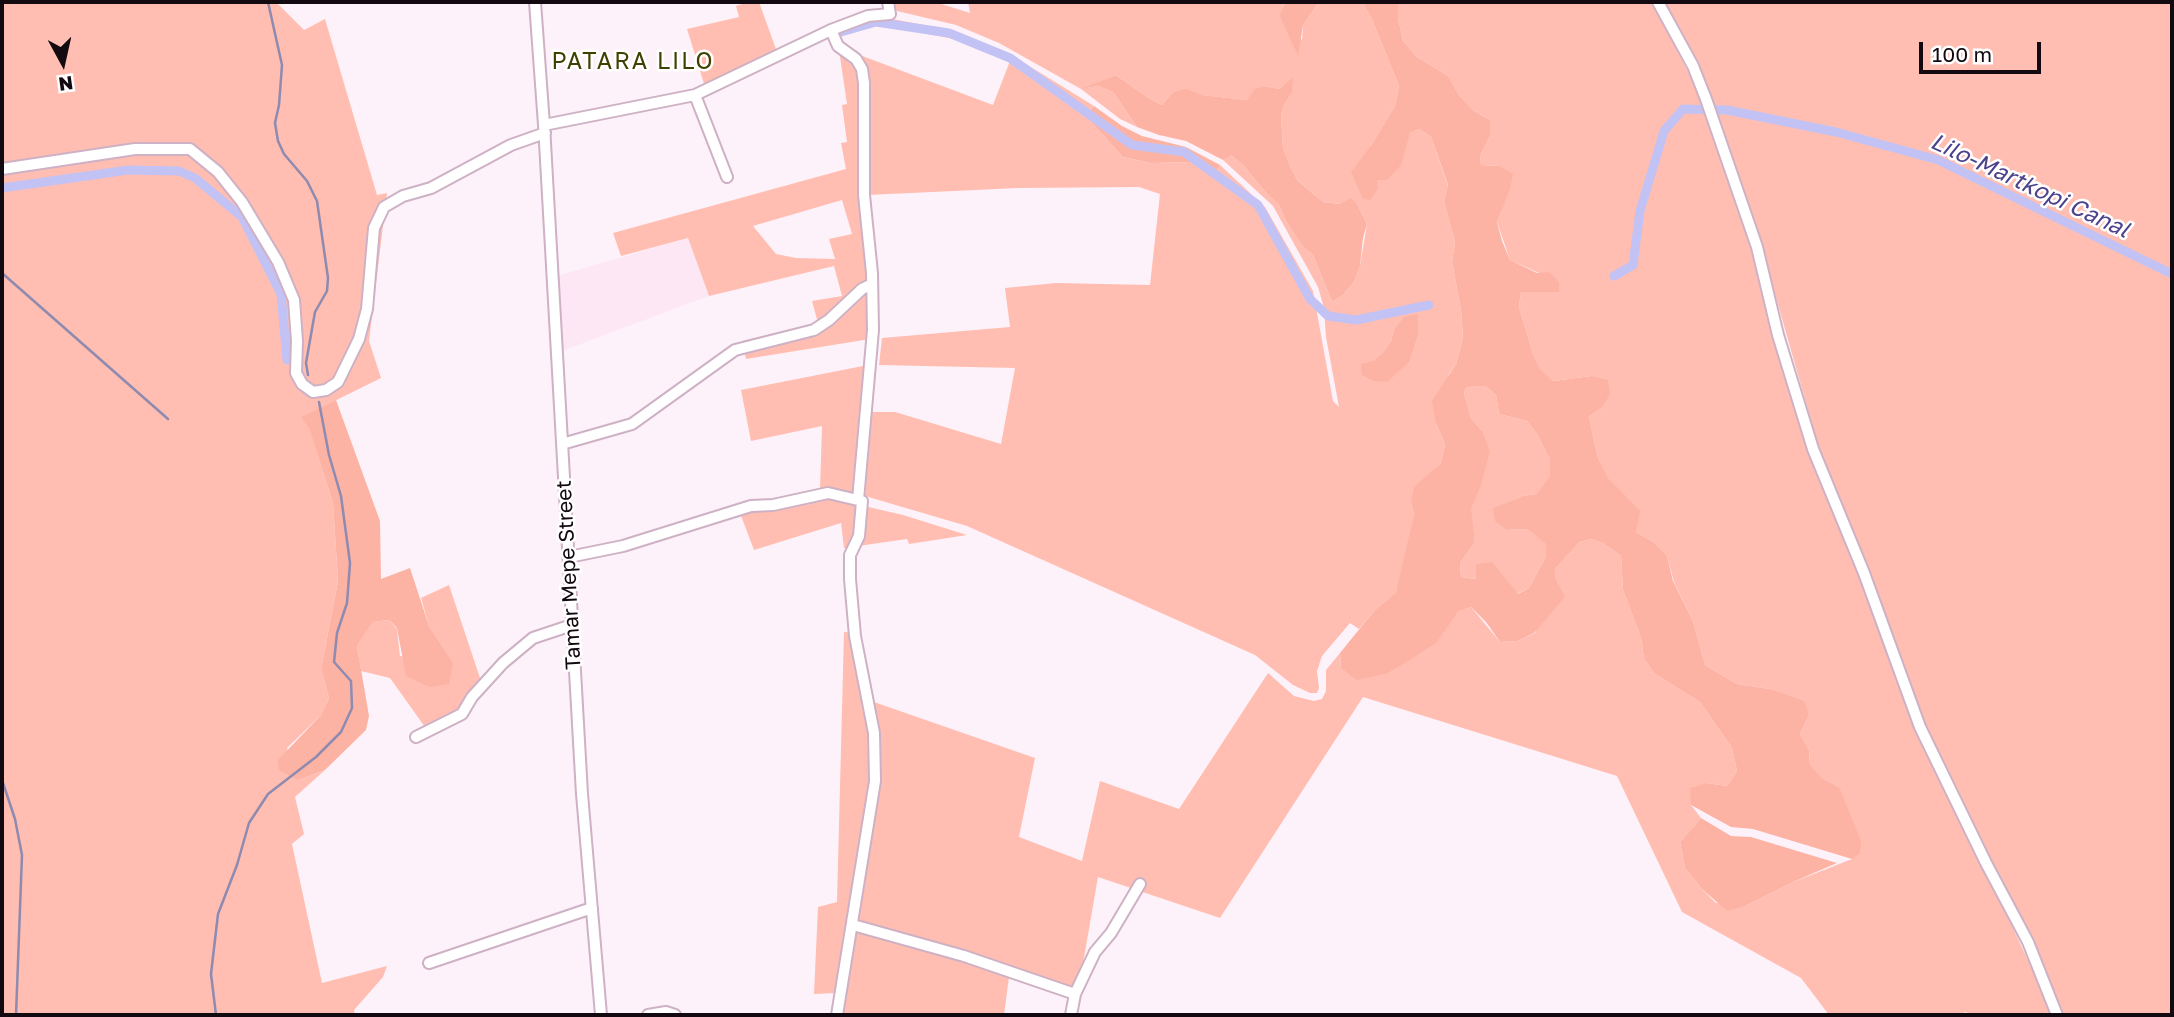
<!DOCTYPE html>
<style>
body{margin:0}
#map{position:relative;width:2174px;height:1017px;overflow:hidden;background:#fef2fa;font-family:"Golos Text",sans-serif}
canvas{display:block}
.frame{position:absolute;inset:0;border:4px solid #130910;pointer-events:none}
.north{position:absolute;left:28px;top:28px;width:70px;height:70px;-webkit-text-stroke:5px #fff;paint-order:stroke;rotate:172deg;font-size:19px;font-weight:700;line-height:28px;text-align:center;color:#130910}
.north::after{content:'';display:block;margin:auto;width:24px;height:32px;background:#130910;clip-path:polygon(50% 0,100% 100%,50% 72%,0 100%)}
.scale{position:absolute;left:1919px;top:42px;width:122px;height:32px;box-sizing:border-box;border:4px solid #130910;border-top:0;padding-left:9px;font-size:21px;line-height:24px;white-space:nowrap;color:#130910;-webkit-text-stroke:5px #fff;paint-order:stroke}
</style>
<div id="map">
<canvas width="2174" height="1017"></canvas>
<div class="frame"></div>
<div class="north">N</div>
<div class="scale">100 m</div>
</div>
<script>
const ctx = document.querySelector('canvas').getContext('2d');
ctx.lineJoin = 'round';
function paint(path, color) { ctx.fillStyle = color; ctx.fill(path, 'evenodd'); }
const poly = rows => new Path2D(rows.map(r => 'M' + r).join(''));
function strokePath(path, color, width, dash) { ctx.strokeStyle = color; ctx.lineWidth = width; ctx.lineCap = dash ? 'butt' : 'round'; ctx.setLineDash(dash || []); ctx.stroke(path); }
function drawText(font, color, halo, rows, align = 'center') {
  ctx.font = font + ' "Golos Text",sans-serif'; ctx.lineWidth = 5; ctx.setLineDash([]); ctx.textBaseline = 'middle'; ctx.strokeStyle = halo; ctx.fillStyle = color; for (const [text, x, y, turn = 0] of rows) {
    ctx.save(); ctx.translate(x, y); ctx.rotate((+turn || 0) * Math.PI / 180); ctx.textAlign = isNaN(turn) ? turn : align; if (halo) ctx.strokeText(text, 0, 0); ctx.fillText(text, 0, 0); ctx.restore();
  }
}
const built = poly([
 [688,238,709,296,562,351,557,276]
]);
const green = poly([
 [2,2,276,2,304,30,325,19,377,195,387,193,369,341,381,378,302,417,309,427,333,503,338,581,321,669,329,698,321,715,287,748,298,780,325,770,295,797,304,834,292,844,322,983,387,966,383,977,354,1010,355,1015,2,1015],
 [748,2,759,2,777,52,705,87,687,29,739,17,736,6],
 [892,2,935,2,970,13,968,2,1286,2,1279,14,1302,40,1303,25,1319,2,1362,2,1371,17,1399,86,1395,106,1370,147,1377,180,1410,133,1419,129,1431,137,1448,186,1444,202,1455,242,1452,262,1461,310,1463,338,1456,364,1449,374,1436,424,1445,444,1441,463,1422,482,1411,503,1414,515,1404,566,1396,592,1374,611,1359,629,1350,623,1322,656,1317,671,1319,688,1317,693,1310,693,1293,685,1255,655,967,526,865,496,872,412,895,412,1001,444,1015,368,879,365,882,338,1010,327,1005,288,1056,283,1150,285,1160,194,1139,187,1018,188,868,195,868,73,857,54,993,105,1010,61,959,40,886,26,884,24,862,28,853,33,840,35,837,31,873,18,892,19,951,30,1016,58,1094,106,1087,113,1092,123,1123,157,1151,163,1193,162,1216,172,1220,165,1265,207,1313,291,1333,401,1339,407,1326,337,1324,308,1318,287,1273,206,1223,160,1230,154,1243,165,1267,194,1279,205,1286,221,1302,246,1313,255,1332,302,1343,295,1354,282,1360,266,1367,224,1358,206,1323,202,1298,181,1291,168,1283,148,1281,115,1284,105,1292,93,1292,77,1279,89,1265,86,1247,100,1201,95,1186,88,1173,92,1162,105,1147,97,1116,75,1086,88,1098,86,1113,92,1137,127,1120,119,1081,89,999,43,956,25,897,11],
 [1394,330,1418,336,1410,361,1373,361,1383,352,1391,341],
 [1398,2,1653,2,1701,98,1754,251,1776,343,1923,737,2033,971,2050,1015,1973,1015,1965,1012,1960,1015,1829,1015,1801,978,1682,912,1617,776,1363,697,1220,918,1098,877,1077,998,1009,977,1004,1015,832,1015,835,993,814,994,818,907,837,902,844,632,860,633,871,701,1035,758,1019,837,1082,861,1100,781,1179,809,1268,673,1294,696,1314,701,1322,699,1326,691,1326,670,1340,653,1341,668,1389,673,1411,658,1458,612,1471,607,1500,642,1518,641,1535,633,1556,580,1555,569,1580,542,1591,539,1603,543,1621,556,1623,590,1641,638,1644,659,1655,674,1700,702,1732,748,1737,771,1727,786,1707,783,1691,805,1701,818,1680,842,1685,868,1702,889,1716,903,1747,905,1793,882,1852,859,1839,787,1822,778,1810,764,1809,750,1800,734,1809,715,1770,689,1737,684,1705,665,1693,621,1674,582,1667,556,1655,543,1636,532,1598,458,1589,417,1601,408,1591,376,1553,381,1540,370,1533,354,1519,307,1521,292,1559,292,1559,282,1510,260,1497,222,1502,209,1499,166,1481,165,1480,156,1490,136,1490,120,1474,111,1459,95,1448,76,1417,57,1403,41,1398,18],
 [1661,2,2172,2,2172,1015,2061,1015,1925,727,1820,452,1759,238],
 [839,50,858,68,870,274,870,339,746,359,742,341,818,323,812,301,842,296,834,266,709,296,688,238,621,256,613,233,846,169,841,143,847,142,842,105,847,104],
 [842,200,852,234,829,239,835,259,796,258,776,254,753,226],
 [868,365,854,495,820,490,822,426,751,441,741,390],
 [1474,386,1485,386,1496,395,1499,414,1527,421,1537,434,1550,460,1551,477,1536,494,1523,496,1494,508,1507,530,1527,529,1547,544,1546,556,1529,588,1517,594,1493,562,1477,579,1461,577,1460,563,1475,542,1470,508,1480,489,1482,431,1471,418,1464,393,1466,388],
 [829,498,903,515,967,535,909,544,907,539,844,548,841,523,754,550,740,513],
 [449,585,481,681,452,715,425,727,390,678,361,671,357,646,371,622,389,620,397,629,400,656,453,662,429,626,421,598]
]);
const forest = poly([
 [1286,2,1319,2,1303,25,1298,56,1279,14],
 [1362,2,1398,2,1398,18,1403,41,1417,57,1448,76,1459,95,1474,111,1490,120,1490,136,1480,156,1481,165,1499,166,1513,174,1510,189,1497,222,1502,241,1510,260,1537,273,1549,272,1559,282,1559,292,1521,292,1519,307,1533,354,1540,369,1553,381,1591,376,1608,380,1610,395,1601,408,1589,417,1598,458,1609,479,1640,511,1636,532,1655,543,1667,556,1673,581,1693,621,1705,665,1737,684,1770,689,1804,701,1809,715,1800,734,1809,750,1810,764,1822,778,1839,787,1861,841,1860,853,1852,859,1753,829,1731,827,1691,805,1690,788,1707,783,1727,786,1737,771,1732,748,1700,702,1655,674,1644,659,1641,638,1623,590,1621,556,1603,543,1591,539,1580,542,1555,569,1556,580,1565,597,1534,633,1518,641,1500,642,1486,622,1471,607,1458,612,1436,643,1389,673,1357,680,1341,668,1340,653,1374,611,1396,592,1414,515,1411,503,1414,487,1441,463,1445,444,1436,424,1432,401,1456,364,1463,338,1461,310,1452,262,1455,242,1444,202,1448,185,1431,137,1419,129,1410,133,1401,165,1387,180,1377,180,1378,189,1370,200,1363,199,1351,172,1370,147,1395,106,1399,86,1371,17],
 [1474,386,1485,386,1496,395,1499,414,1527,421,1537,434,1550,460,1550,477,1536,494,1523,496,1493,508,1495,521,1507,530,1527,529,1546,544,1546,556,1529,588,1518,594,1493,562,1476,564,1476,579,1461,577,1460,563,1475,542,1471,508,1480,489,1490,451,1482,431,1471,418,1464,393,1466,388],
 [1116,75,1147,97,1162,105,1173,92,1186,88,1202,95,1247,100,1255,89,1265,86,1279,89,1293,76,1292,93,1284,105,1281,115,1283,148,1291,168,1298,181,1323,202,1340,204,1351,198,1358,206,1367,224,1363,238,1360,266,1354,282,1343,295,1332,302,1313,255,1302,246,1286,221,1279,205,1267,194,1243,165,1231,155,1223,160,1186,141,1159,135,1137,127,1113,92,1098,86,1081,89],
 [1094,106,1122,126,1142,136,1186,147,1220,165,1216,172,1204,165,1193,162,1151,163,1123,157,1092,123,1087,113],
 [1418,314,1418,336,1410,361,1387,382,1374,381,1362,375,1361,364,1373,361,1383,352,1391,341,1394,330,1404,317],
 [336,400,380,521,381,579,410,568,429,626,453,662,449,684,430,687,406,676,397,628,389,620,372,622,357,646,369,716,366,730,325,770,298,780,279,770,278,760,321,715,329,698,321,669,338,581,333,503,309,428,301,417],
 [1701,818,1731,836,1751,837,1837,863,1793,882,1747,905,1727,911,1702,889,1685,868,1680,842]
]);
const stream = poly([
 [268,2,282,65,279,105,275,123,278,141,284,154,307,181,317,201,328,278,327,291,315,312,306,363,308,375],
 [2,273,168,419],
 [2,780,15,819,22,855,16,1015],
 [216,1015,211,974,218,914,237,865,249,823,268,794,316,757,341,732,352,708,351,681,334,662,337,633,347,603,350,563,341,496,329,455,319,402]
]);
const canal = poly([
 [841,32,876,22,949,33,1010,58,1132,145,1184,152,1258,205,1310,299,1328,316,1356,320,1429,305],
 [2,188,128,170,179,171,195,178,242,217,281,294,287,360],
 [1614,276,1633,265,1640,211,1664,131,1683,109,1727,110,1836,132,1938,160,2172,274]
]);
const minor = poly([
 [535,2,544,125,582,794,601,1015],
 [1658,2,1693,66,1706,99,1757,247,1778,335,1813,449,1864,573,1920,727,1986,863,2028,942,2057,1015],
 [831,30,838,46,856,59,862,69,864,83,864,195,872,273,873,330,858,500],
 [695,95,727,177],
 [544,125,695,95,831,30,868,16,890,14,888,2],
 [2,169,135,149,190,149,218,172,242,202,278,262,294,300,297,341,296,373,302,384,313,392,326,390,338,382,359,339,367,309,374,228,384,207,403,196,431,188,511,145,545,133],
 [562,444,632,424,735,350,814,330,829,320,862,289,872,284],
 [569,557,623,546,751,506,773,505,828,493,862,501,859,536,850,555,850,579,855,636,874,733,875,781,837,1015],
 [416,737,462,714,472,697,503,663,533,638,572,625],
 [853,925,964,956,1075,994],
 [429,963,592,908],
 [648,1015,666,1012,675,1015],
 [1071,1015,1075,994,1095,952,1111,933,1140,884]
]);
const streetNames = [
 ["Tamar Mepe Street",569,575,-93]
];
const neighbourhoodNames = [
 ["PATARA LILO",633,62]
];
const waterNames = [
 ["Lilo-Martkopi Canal",2030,186,25]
];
paint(built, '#fde7f5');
paint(green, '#ffbeb1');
paint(forest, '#fdb3a4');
strokePath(stream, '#8e8ab0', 2.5);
strokePath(canal, '#c3c2f5', 9);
strokePath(minor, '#ceb1c4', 14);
strokePath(minor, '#fff', 10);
drawText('21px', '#130910', '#fff', streetNames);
ctx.letterSpacing = '2px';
drawText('23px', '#404100', '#fff', neighbourhoodNames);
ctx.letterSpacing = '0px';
drawText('italic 23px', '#4c428d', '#fff', waterNames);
</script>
